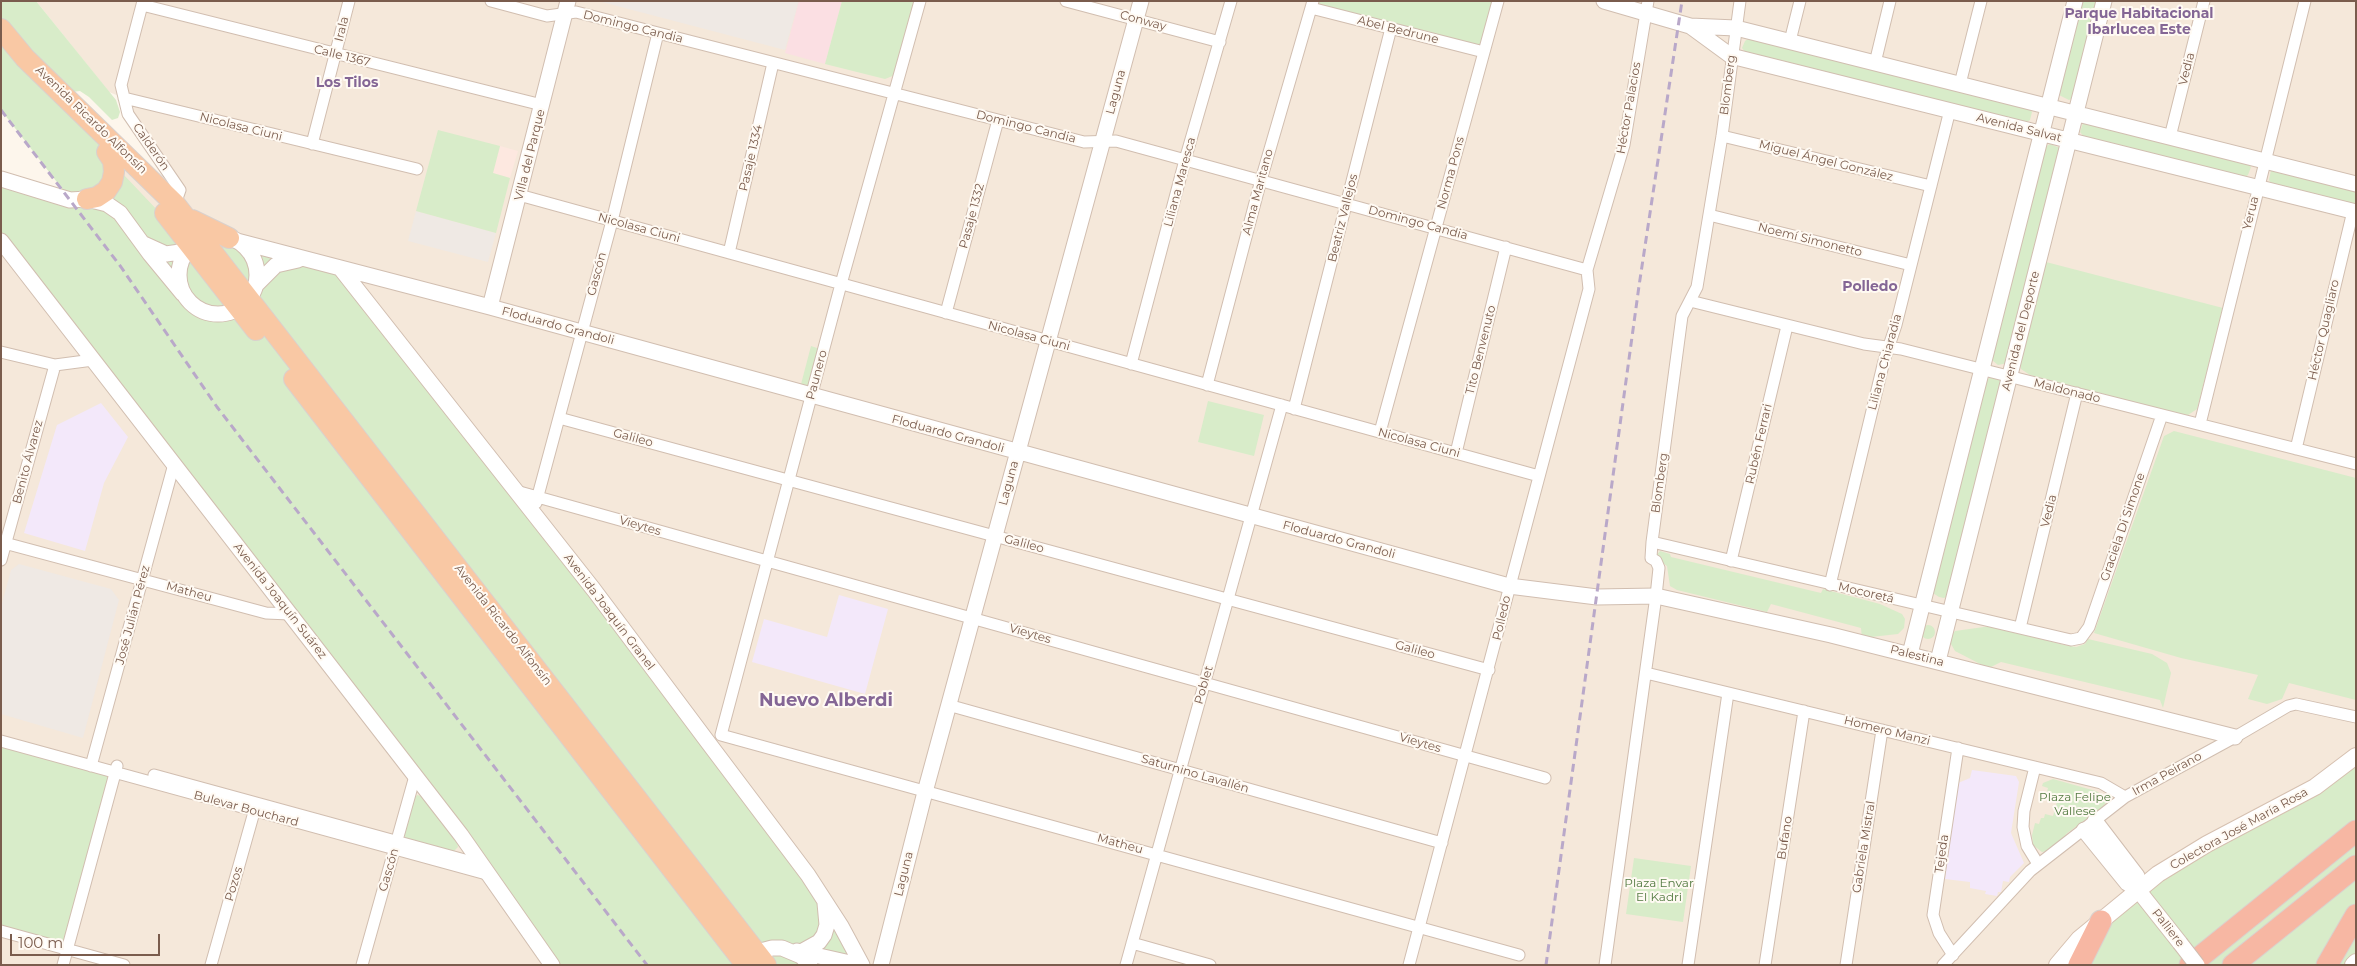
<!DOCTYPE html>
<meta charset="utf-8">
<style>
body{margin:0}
#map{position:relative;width:2357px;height:966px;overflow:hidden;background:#fdf6ec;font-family:Montserrat,sans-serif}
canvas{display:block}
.frame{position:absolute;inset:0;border:2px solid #7a5c4d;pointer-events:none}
.scale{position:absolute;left:10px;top:934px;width:150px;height:22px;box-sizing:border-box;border:2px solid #7a5c4d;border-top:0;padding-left:6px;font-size:15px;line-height:18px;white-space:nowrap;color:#7a5c4d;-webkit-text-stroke:4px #fffaf3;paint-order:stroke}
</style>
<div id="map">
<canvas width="2357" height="966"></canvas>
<div class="frame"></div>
<div class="scale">100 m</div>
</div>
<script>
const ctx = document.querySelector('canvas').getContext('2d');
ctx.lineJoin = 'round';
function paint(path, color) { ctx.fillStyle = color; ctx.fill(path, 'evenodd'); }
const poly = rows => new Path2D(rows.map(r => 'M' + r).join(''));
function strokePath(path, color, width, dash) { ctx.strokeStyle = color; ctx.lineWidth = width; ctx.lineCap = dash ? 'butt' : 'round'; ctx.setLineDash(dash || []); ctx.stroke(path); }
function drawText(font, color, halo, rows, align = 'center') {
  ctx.font = font + ' Montserrat,sans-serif'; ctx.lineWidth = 4; ctx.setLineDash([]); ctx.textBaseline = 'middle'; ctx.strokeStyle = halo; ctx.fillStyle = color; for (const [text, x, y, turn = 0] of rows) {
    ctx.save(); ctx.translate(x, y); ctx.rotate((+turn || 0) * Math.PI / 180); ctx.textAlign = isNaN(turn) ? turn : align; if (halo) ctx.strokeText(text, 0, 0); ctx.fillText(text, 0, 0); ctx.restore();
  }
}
const residential = poly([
 [36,1,2356,1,2356,965,1,965,1,179,70,200,87,132,155,182,180,190,124,98,109,92]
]);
const commercial = poly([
 [500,146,518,151,510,178,493,173]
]);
const industrial = poly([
 [598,1,799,1,785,50],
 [416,211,496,233,488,262,408,241],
 [19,564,111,589,119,600,83,738,1,714,1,607,11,570]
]);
const education = poly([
 [101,403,128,437,104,483,85,551,24,533,57,425],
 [839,595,888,609,865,694,752,662,764,619,827,637],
 [1972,770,2016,776,2019,782,2011,833,2024,863,2010,877,2009,882,2003,881,2001,892,1998,892,1997,896,1985,894,1986,891,1970,888,1970,882,1945,879,1958,783,1970,778]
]);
const medical = poly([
 [799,1,842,1,825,64,785,53]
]);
const green = poly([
 [1,1,36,1,116,100,120,112,118,118,112,120,89,97,80,91,72,92,87,132,107,152,113,161,98,201,155,250,203,239,341,269,707,741,862,965,552,965,1,241,1,179,70,199,1,110],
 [842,1,915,1,895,75,885,79,825,64],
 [1318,1,1492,1,1481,46,1317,5],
 [2080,1,2101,1,2074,97,2069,100,2059,95],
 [1751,37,2027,106,2032,112,2030,120,2025,123,1747,54,1742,48,1745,41],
 [2089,121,2244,160,2251,167,2248,175,2242,179,2085,138,2080,132,2083,123],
 [438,130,500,146,493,173,510,178,496,233,416,211],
 [2050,144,2060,148,2008,363,1998,365,1992,360,1991,355,2045,147],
 [2278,169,2356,188,2356,207,2273,186,2269,180,2271,170],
 [123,174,159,212,180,245,159,249,110,201],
 [2046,262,2223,308,2197,409,2188,415,2181,414,2030,375,2021,369,2020,363],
 [811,346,820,349,809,390,800,388],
 [1991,377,2001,381,1949,595,1944,598,1939,597,1933,593,1932,588,1986,380],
 [1208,401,1264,415,1254,456,1198,442],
 [2174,431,2356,478,2356,700,2289,683,2282,699,2267,704,2248,699,2258,675,2181,658,2094,633,2164,436],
 [1660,551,1670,554,1671,557,1821,593,1823,589,1880,604,1902,614,1905,619,1904,628,1898,634,1862,638,1861,628,1771,604,1767,612,1677,590,1670,586,1667,566,1655,557],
 '1921 632a7 7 0 1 1 14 0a7 7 0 1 1-14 0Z',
 [1991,626,2064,645,2076,647,2085,644,2088,639,2152,654,2167,663,2171,673,2163,708,2160,700,2001,662,1989,668,1984,666,1955,651,1951,644,1951,637,1955,631],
 [1,744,106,774,108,777,63,944,1,929],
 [2356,756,2356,962,2353,965,2057,965,2158,874],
 [2053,779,2096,791,2104,796,2106,803,2096,814,2093,814,2066,834,2065,838,2047,851,2042,852,2033,845,2032,835,2035,823,2039,824,2041,818,2044,818,2045,814,2053,816,2057,802,2045,799,2048,788,2042,786,2043,783],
 [417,795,421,796,457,843,458,847,454,851,448,851,406,838,404,836,413,800],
 [1634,858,1691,866,1683,922,1626,914]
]);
const minor = poly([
 [143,1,121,85,128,114,180,190,175,204],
 [491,1,547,16,576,12,1084,142,1116,141,1587,270],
 [1066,1,1220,42],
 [142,5,542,105],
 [1311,8,1484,52],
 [1790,41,1800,1],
 [1875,63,1890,1],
 [1960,84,1981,1],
 [124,98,417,169],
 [1722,136,1931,186],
 [2170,137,2204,1],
 [312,144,349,1],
 [519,195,1539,476],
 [1709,215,1911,265],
 [729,253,773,63],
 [1690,301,1864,344,1901,349,2356,464],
 [946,313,998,120],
 [1,352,55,365,93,360],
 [1131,364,1185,160,1231,1],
 [1207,385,1261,180,1313,1],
 [1294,409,1391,28],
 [559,418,1489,670],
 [2200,424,2305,1],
 [1380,432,1498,1],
 [2296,449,2353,211],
 [1456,453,1506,247],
 [516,491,1545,778],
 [536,503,612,221,658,33],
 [1,542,266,613,290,614],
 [1652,542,2071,640,2081,638,2089,627,2162,415],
 [1,560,55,365],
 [1731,561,1787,326],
 [1830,585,1884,361,1896,325,1950,110],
 [2020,628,2077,393],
 [1646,673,2101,783,2125,797],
 [948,705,1442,843],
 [721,735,1519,955],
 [721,735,841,284,920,1],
 [1,741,490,875],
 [91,766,174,464],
 [2035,767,2024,811,2023,827,2027,846,2038,864],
 [154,775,483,865],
 [1,931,124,965],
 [1132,943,1210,965],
 [1953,955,1939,933,1933,915,1958,748],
 [63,965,117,766],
 [211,965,256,805],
 [362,965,415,776],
 [1126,965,1282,405],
 [1409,965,1589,289,1587,270,1624,145,1648,1],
 [1605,965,1656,596,1659,568,1656,561,1651,558,1652,542,1682,316,1697,287,1722,136,1740,1],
 [1688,965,1728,693],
 [1765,965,1804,711],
 [1846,965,1882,730],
 [1943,965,2030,871,2125,797,2235,737,2288,706,2296,704,2356,717]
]);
const tertiary = poly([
 [1604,1,1690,26,1736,28,2356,184],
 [1690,26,1731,56,2356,212],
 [1,179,70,200,87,199,107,204,120,213,150,254,183,294],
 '179 275a39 39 0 1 1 78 0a39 39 0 1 1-78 0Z',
 [1,241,461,835,552,965],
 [237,241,490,307,1509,586,1597,597,1656,596,1831,635,2235,737],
 [144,244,166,254,187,251],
 [341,269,594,590,707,741,808,875,841,926,862,965],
 [257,284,276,265,298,260],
 [490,307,568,1],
 [1910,654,2075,1],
 [1938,661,2104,1],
 [2095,821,2137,876,2138,890],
 [2084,830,2127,883,2138,890,2180,943],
 [797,951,859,965],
 [801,952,819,942,824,935,827,925,825,903],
 [748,958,757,952,772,948,782,948,801,956,810,965],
 [881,965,925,792,1141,1]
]);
const secondary = poly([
 [2057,965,2079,939,2158,874,2207,844,2315,787,2356,756],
 [2353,965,2356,962]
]);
const trunk = poly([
 [1,29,25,58,175,204,766,965],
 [87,199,97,197,106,191,112,182,114,172,113,161,107,152],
 [165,213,256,330],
 [192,220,229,238],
 [294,379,746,965]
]);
const motorway = poly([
 [2079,965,2101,921],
 [2190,965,2356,831],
 [2233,965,2356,866],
 [2327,965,2356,915]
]);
const rail = poly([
 [1,110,121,267,217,407,647,965],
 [1546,965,1639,286,1682,1]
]);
const tertiaryBridge = poly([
 [2180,943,2197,965]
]);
const streetNames = [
 ["Conway",1143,21,15],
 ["Domingo Candia",633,27,14],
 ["Irala",342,29,-76],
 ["Abel Bedrune",1398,30,14],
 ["Calle 1367",342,56,14],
 ["Vedia",2187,69,-76],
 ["Blomberg",1728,85,-83],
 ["Laguna",1116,92,-75],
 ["Héctor Palacios",1629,108,-80],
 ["Avenida Ricardo Alfonsín",91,120,44],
 ["Nicolasa Ciuni",241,127,14],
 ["Domingo Candia",1026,127,14],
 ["Avenida Salvat",2019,128,14],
 ["Calderón",151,147,55],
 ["Villa del Parque",530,155,-76],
 ["Pasaje 1334",751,158,-77],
 ["Miguel Ángel González",1826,161,14],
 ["Norma Pons",1451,173,-75],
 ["Liliana Maresca",1180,182,-75],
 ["Alma Maritano",1258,192,-75],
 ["Yerua",2251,213,-76],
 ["Pasaje 1332",972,216,-75],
 ["Beatriz Vallejos",1343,218,-76],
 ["Domingo Candia",1418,223,15],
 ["Nicolasa Ciuni",639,228,15],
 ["Noemí Simonetto",1810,240,14],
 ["Gascón",597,274,-75],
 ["Floduardo Grandoli",558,326,15],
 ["Héctor Quagliaro",2324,330,-77],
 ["Avenida del Deporte",2021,331,-76],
 ["Nicolasa Ciuni",1029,336,15],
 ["Tito Benvenuto",1481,350,-76],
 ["Liliana Chiaradia",1885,362,-75],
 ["Paunero",817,375,-75],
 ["Maldonado",2067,391,14],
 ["Floduardo Grandoli",948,434,15],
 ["Galileo",633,438,15],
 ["Nicolasa Ciuni",1419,443,15],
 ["Rubén Ferrari",1759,444,-77],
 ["Benito Álvarez",28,462,-75],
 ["Laguna",1009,483,-75],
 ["Blomberg",1660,483,-82],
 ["Vedia",2049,511,-76],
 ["Vieytes",640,526,16],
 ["Graciela Di Simone",2123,527,-71],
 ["Floduardo Grandoli",1339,540,15],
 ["Galileo",1024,544,15],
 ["Matheu",189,592,15],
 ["Mocoretá",1866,593,13],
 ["Avenida Joaquín Suárez",280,601,52],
 ["Avenida Joaquín Granel",609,612,53],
 ["José Julián Pérez",133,615,-75],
 ["Polledo",1502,618,-77],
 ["Avenida Ricardo Alfonsín",503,625,52],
 ["Vieytes",1030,634,16],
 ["Galileo",1415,650,15],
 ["Palestina",1917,656,14],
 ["Poblet",1204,685,-74],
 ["Homero Manzi",1887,731,14],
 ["Vieytes",1420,743,16],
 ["Saturnino Lavallén",1195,774,16],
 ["Irma Peirano",2167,774,-29],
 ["Bulevar Bouchard",246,809,15],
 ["Colectora José María Rosa",2239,829,-29],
 ["Bufano",1785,838,-81],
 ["Matheu",1120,844,15],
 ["Gabriela Mistral",1864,847,-81],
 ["Tejeda",1942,854,-82],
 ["Gascón",389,870,-74],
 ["Laguna",904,874,-76],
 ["Pozos",234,884,-74],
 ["Palliere",2168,928,52]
];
const parkNames = [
 ["Plaza Felipe",2075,797],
 ["Vallese",2075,811],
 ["Plaza Envar",1659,883],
 ["El Kadri",1659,897]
];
const neighbourhoodNames = [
 ["Parque Habitacional",2139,14],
 ["Ibarlucea Este",2139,30],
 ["Los Tilos",347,83],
 ["Polledo",1870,287]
];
const districtNames = [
 ["Nuevo Alberdi",826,701]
];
paint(residential, '#f5e8da');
paint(commercial, '#fde8e0');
paint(industrial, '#efe9e4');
paint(education, '#f3e8fa');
paint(medical, '#fbdfe3');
paint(green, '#d8ecc9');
strokePath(minor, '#d1beb0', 13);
strokePath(tertiary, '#d1beb0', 17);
strokePath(secondary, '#d6c0b0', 18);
strokePath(trunk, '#dad1cd', 22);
strokePath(motorway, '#dad1cd', 23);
strokePath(minor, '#fff', 11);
strokePath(tertiary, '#fff', 15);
strokePath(secondary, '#fff', 16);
strokePath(trunk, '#f9c8a4', 20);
strokePath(motorway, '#f7b7a3', 21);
strokePath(rail, '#b9a8c9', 3, [8, 5]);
strokePath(tertiaryBridge, '#d1beb0', 17, []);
strokePath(tertiaryBridge, '#fff', 15);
drawText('12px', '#7a5c4d', '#fffaf3', streetNames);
drawText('12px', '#537a41', '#fffaf3', parkNames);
drawText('bold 14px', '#846695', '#fffaf3', neighbourhoodNames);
drawText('bold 18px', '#846695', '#fffaf3', districtNames);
</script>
